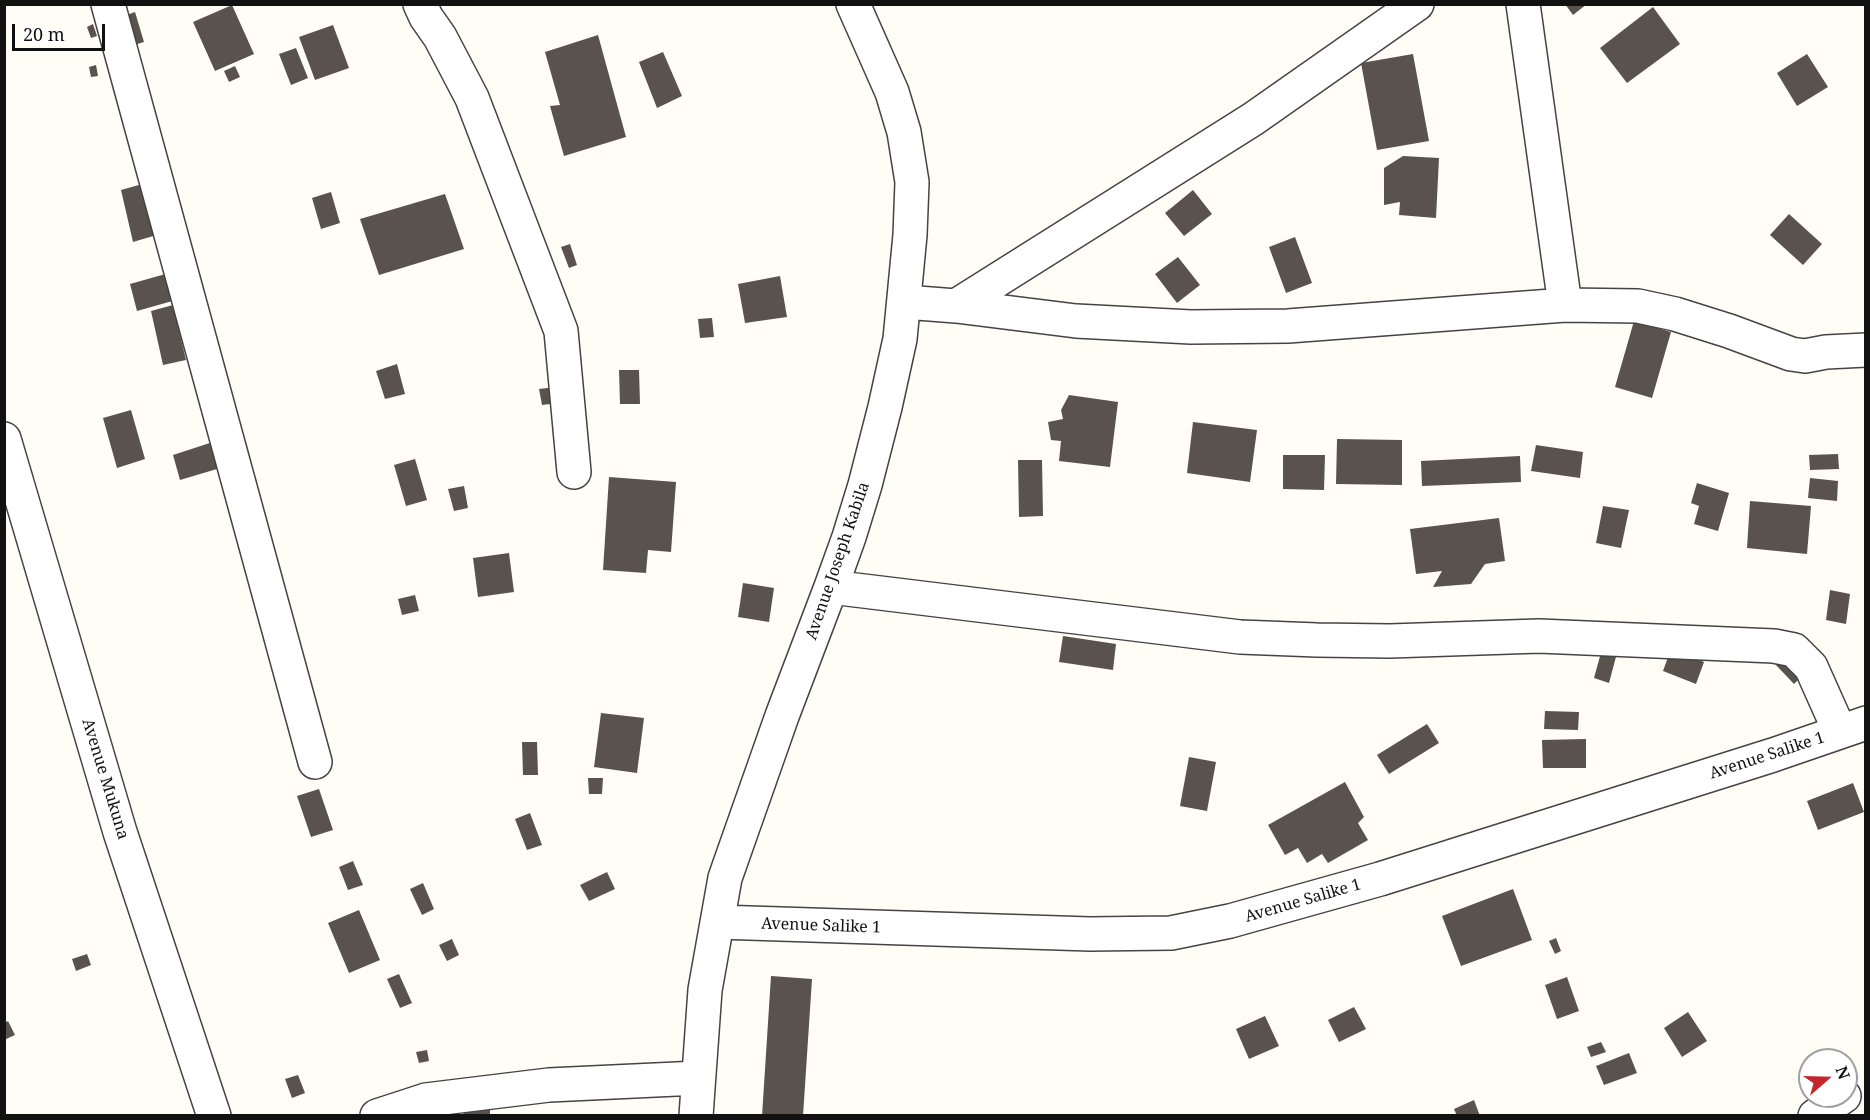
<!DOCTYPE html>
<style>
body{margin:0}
#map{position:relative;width:1870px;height:1120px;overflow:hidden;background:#fffdf5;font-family:"Noto Serif",serif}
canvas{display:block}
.frame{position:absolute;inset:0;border:6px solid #111;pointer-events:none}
.north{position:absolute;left:1798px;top:1048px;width:60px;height:60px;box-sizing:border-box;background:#fff;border:2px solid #a0a0a0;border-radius:50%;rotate:70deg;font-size:16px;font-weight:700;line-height:24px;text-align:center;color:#111}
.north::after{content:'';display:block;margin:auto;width:21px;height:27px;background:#c4262e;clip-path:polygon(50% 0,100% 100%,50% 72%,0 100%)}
.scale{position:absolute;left:12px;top:24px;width:93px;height:27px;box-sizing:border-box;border:3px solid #111;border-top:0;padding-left:8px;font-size:18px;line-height:21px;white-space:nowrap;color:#111;-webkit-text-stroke:4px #fff;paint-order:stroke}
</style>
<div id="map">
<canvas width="1870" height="1120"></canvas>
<div class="frame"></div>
<div class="north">N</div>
<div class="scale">20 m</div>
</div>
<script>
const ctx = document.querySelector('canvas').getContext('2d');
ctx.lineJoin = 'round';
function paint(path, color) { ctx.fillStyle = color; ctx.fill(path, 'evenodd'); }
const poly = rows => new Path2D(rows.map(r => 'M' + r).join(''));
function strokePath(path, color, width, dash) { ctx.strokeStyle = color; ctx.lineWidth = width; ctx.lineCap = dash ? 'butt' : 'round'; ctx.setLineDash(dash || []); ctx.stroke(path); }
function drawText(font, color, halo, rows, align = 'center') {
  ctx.font = font + ' "Noto Serif",serif'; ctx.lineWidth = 6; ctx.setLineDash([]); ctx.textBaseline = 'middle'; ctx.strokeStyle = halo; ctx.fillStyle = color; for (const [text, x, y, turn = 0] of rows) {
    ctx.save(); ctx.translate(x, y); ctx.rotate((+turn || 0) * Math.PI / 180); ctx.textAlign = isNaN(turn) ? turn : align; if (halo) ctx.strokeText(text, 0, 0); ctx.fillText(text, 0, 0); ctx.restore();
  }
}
const building = poly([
 [1565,4,1587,4,1573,15],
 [232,5,254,54,215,71,193,22],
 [1653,7,1680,44,1627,83,1600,48],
 [135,12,144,42,134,45,124,16],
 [93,24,97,36,91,38,87,27],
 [333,25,349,68,315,80,299,37],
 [598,35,626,137,564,156,550,106,560,105,545,52],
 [296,48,308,78,291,85,279,54],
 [663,52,682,96,657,108,639,62],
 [1413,54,1429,141,1377,150,1361,63],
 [1807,54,1828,87,1797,106,1777,73],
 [96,65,98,76,91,77,89,67],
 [235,66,240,77,229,82,224,71],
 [1403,156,1439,158,1436,218,1399,215,1400,202,1384,205,1384,168],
 [146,183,160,234,133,242,121,190],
 [1193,190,1212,214,1184,236,1165,213],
 [331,192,340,223,321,229,312,198],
 [445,194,464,249,379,275,360,219],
 [1789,214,1822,244,1803,265,1770,235],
 [1295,237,1312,283,1286,293,1269,247],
 [570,244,577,265,569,268,561,247],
 [1178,257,1200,285,1177,303,1155,274],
 [169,273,176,300,137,311,130,284],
 [780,276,787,317,745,323,738,284],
 [173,305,186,360,163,365,151,311],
 [712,318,714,337,700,338,698,319],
 [1634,321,1671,332,1652,398,1615,387],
 [397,364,405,394,385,399,376,371],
 [619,370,639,370,640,404,620,404],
 [555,387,558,403,542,405,539,389],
 [1069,395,1118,402,1110,467,1059,461,1061,441,1051,440,1048,422,1063,419,1061,410],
 [131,410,145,459,117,468,103,418],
 [1193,422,1257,430,1250,482,1187,473],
 [1337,439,1402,440,1402,485,1336,484],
 [219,440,227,466,180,480,173,455],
 [1536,445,1583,452,1580,478,1531,471],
 [1838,454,1839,469,1810,470,1809,455],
 [1283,455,1325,455,1324,490,1283,489],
 [1520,456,1521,482,1422,486,1421,461],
 [415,459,427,500,406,506,394,465],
 [1018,460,1042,460,1043,516,1019,517],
 [609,477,676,482,671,552,648,550,646,573,603,570],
 [1810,478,1838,481,1837,501,1808,498],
 [1697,483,1729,493,1718,531,1694,524,1699,506,1691,503],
 [464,486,468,508,454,511,448,489],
 [1750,501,1811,506,1807,554,1747,548],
 [1603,506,1629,510,1621,548,1596,543],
 [1499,518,1505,561,1485,564,1471,584,1433,587,1442,571,1416,574,1410,529],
 [509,553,514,592,478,597,473,558],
 [743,583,774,588,769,622,738,617],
 [1830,590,1850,594,1846,624,1826,620],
 [415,595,419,611,402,615,398,599],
 [1063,636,1116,644,1113,670,1059,662],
 [1602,649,1617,653,1609,683,1594,678],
 [1671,649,1704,662,1696,684,1663,671],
 [1790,649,1809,669,1794,684,1775,664],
 [1545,711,1579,712,1578,730,1544,729],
 [601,713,644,718,637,773,594,767],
 [1427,724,1439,743,1389,774,1377,755],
 [1586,739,1586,768,1543,768,1542,740],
 [522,742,537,742,538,775,523,775],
 [1189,757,1216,762,1207,811,1180,806],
 [588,778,603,778,602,794,589,794],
 [1345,782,1364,817,1358,823,1368,840,1328,863,1322,854,1307,863,1298,848,1285,855,1268,825],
 [1853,783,1864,812,1818,830,1807,801],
 [319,789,333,830,311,837,297,796],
 [530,813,542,845,527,850,515,819],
 [353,861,363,885,348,890,339,867],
 [607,872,615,889,589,901,580,885],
 [423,883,434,909,422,915,410,889],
 [1513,889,1532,940,1461,966,1442,916],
 [359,910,380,960,349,973,328,923],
 [1556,938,1561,951,1555,954,1549,941],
 [452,939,459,955,447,961,439,945],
 [87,954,91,965,76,971,72,959],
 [399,974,412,1003,400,1008,387,979],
 [771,976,812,979,803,1116,762,1116],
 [1567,977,1579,1011,1557,1019,1545,985],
 [1354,1007,1366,1029,1339,1042,1328,1020],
 [1688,1012,1707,1041,1682,1057,1664,1028],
 [1265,1016,1279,1046,1249,1059,1236,1029],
 [8,1021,15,1035,4,1040,4,1023],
 [1601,1042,1606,1052,1591,1057,1587,1047],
 [427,1050,429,1061,419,1063,416,1052],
 [1629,1053,1637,1073,1604,1085,1596,1066],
 [298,1075,305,1093,292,1098,285,1079],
 [1474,1100,1480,1116,1457,1116,1454,1109],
 [490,1109,490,1116,464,1116,463,1111]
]);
const minor = poly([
 [108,4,315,762],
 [420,4,426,17,440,37,472,98,561,331,574,472],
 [1523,4,1565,305],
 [905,302,956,306,1076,321,1191,327,1288,326,1565,305,1638,306,1675,314,1729,331,1791,354,1805,356,1826,352,1866,350],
 [956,306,1253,119,1417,4],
 [4,439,120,832,214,1116],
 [831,587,1240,637,1317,640,1390,641,1539,636,1774,646,1794,650,1811,667,1840,732],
 [718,922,1090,934,1171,933,1230,921,1380,879,1773,755,1866,723],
 [377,1116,426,1100,549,1085,698,1078],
 [696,1116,705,990,725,878,782,716,831,587,849,537,865,485,885,407,900,339,910,235,912,182,904,132,892,92,853,4],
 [1815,1116,1844,1096]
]);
const streetNames = [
 ["Avenue Joseph Kabila",838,561,-71],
 ["Avenue Salike 1",1767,756,-18],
 ["Avenue Mukuna",105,779,73],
 ["Avenue Salike 1",1303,901,-16],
 ["Avenue Salike 1",821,926,2]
];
paint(building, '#5a524d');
strokePath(minor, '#444', 36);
strokePath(minor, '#fff', 33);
drawText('16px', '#111', '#fff', streetNames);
</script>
